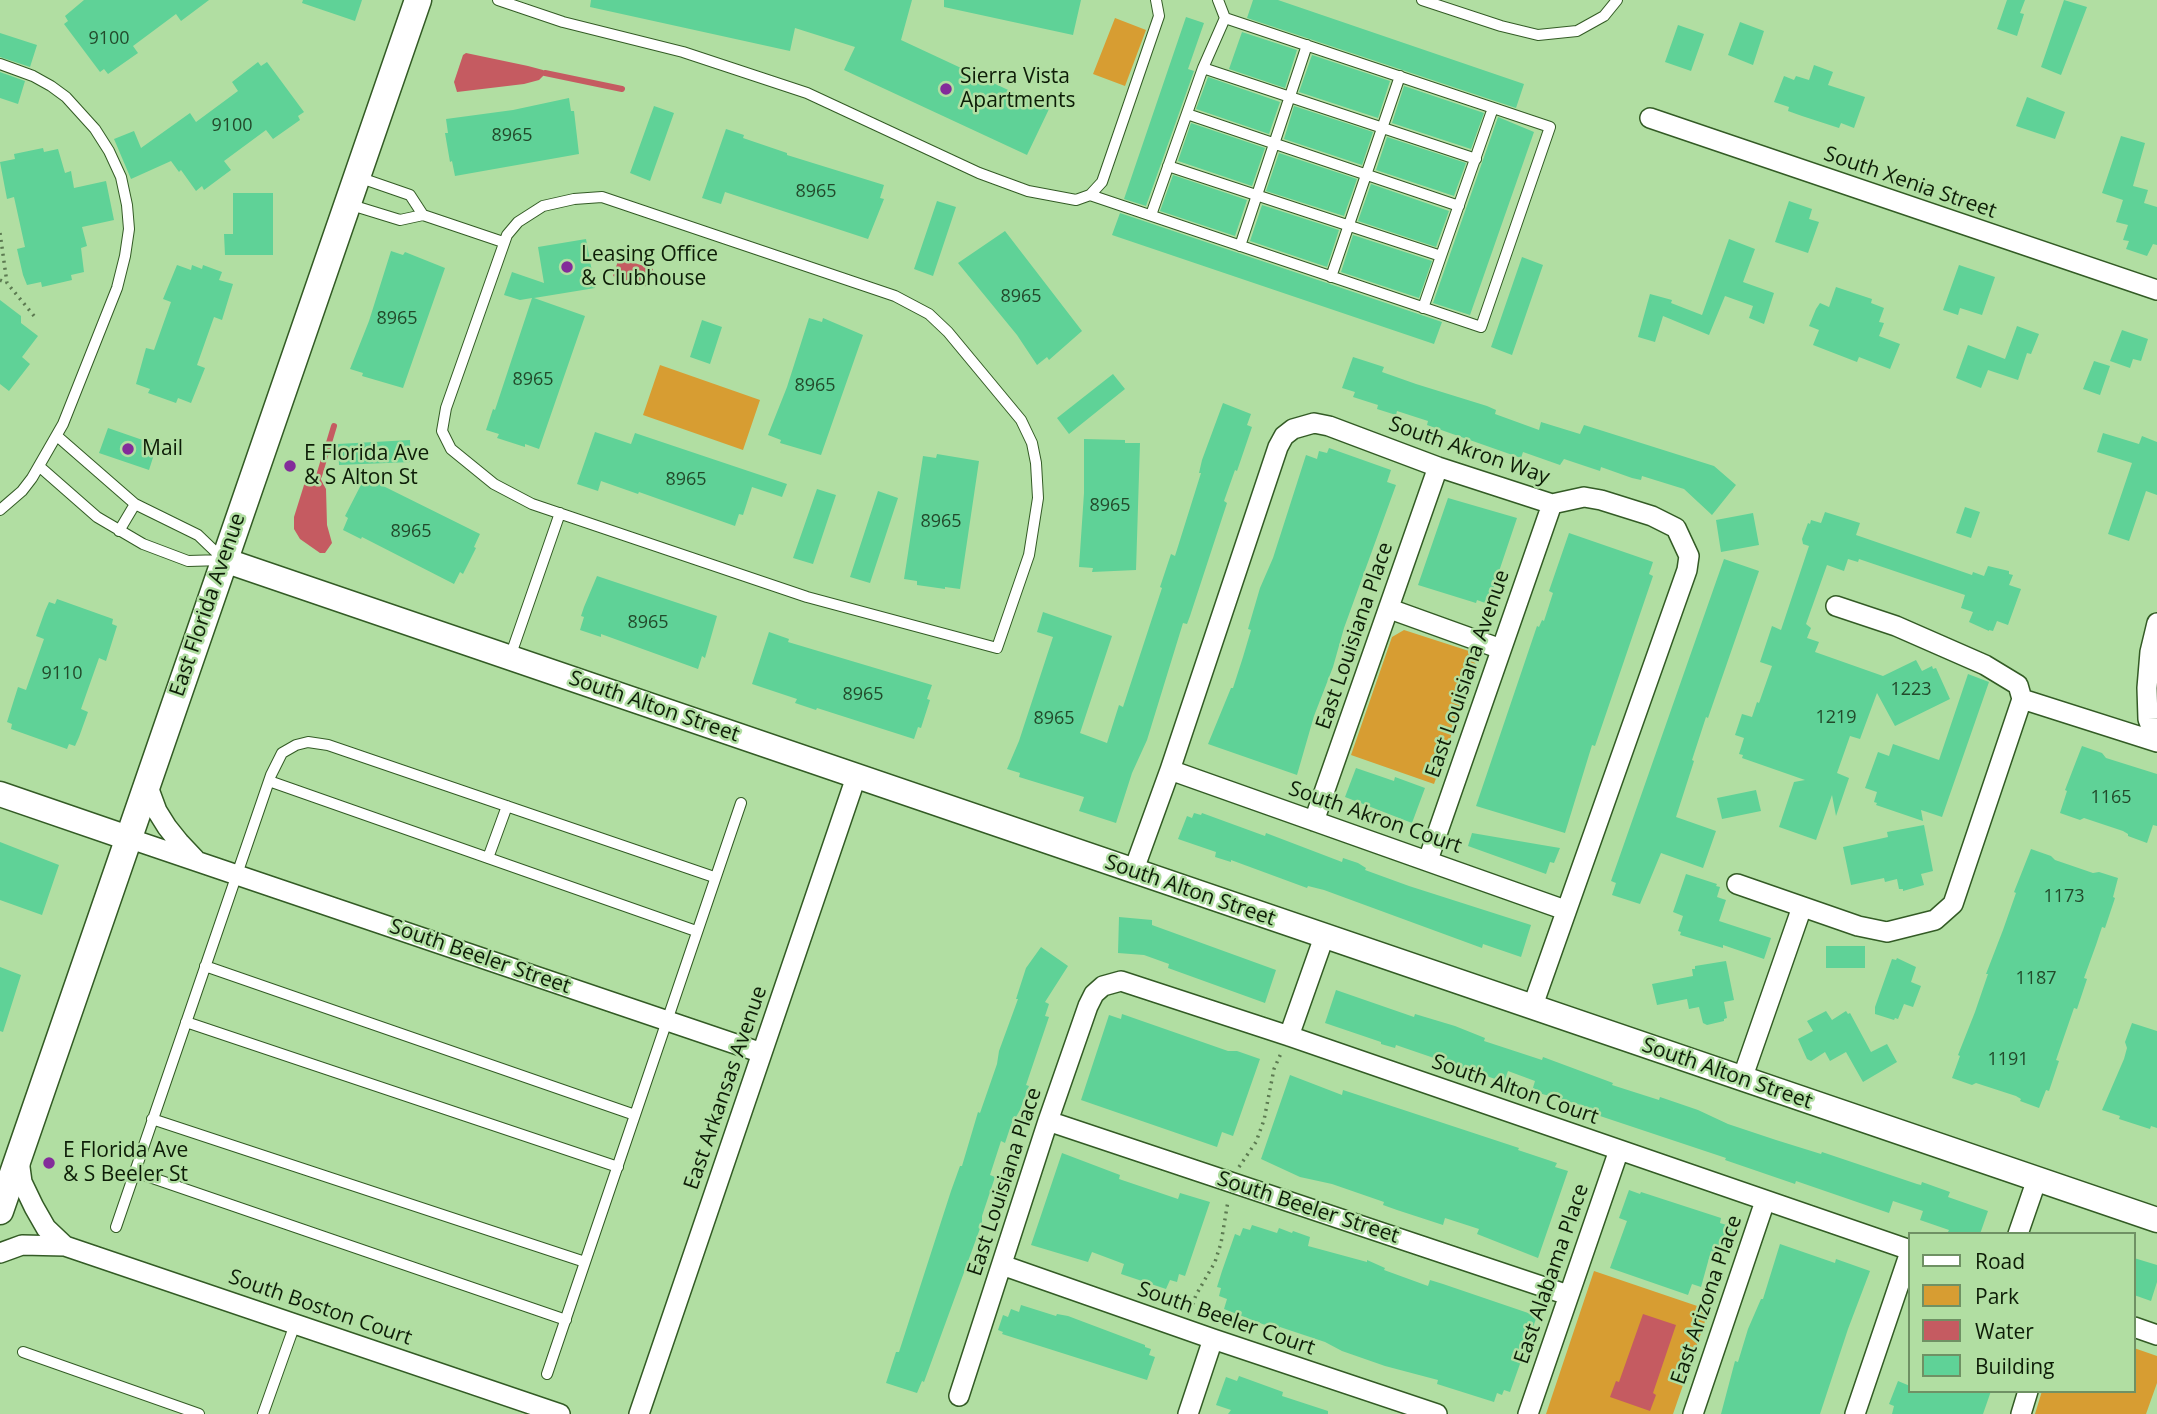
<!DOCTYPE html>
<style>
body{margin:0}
#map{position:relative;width:2157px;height:1414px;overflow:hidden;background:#b1dea2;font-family:"Open Sans",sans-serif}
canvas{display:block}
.legend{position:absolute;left:1908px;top:1232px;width:228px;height:161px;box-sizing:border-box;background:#b1dea2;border:2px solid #6f9164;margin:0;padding:9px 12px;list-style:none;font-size:21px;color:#0d1d07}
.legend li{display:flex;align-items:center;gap:14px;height:35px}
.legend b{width:35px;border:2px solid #6f9164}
</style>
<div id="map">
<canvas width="2157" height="1414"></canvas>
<ul class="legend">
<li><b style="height:9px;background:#fff"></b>Road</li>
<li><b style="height:19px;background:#d79d32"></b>Park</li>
<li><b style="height:19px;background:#c55b61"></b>Water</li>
<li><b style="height:19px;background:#5fd297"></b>Building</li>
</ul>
</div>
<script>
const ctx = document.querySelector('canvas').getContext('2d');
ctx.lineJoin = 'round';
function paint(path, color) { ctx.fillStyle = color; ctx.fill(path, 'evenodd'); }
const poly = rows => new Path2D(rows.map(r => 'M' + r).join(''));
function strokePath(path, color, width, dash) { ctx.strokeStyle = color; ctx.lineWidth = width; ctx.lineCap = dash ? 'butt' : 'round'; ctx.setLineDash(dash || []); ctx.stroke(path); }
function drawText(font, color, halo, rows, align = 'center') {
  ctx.font = font + ' "Open Sans",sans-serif'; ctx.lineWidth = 5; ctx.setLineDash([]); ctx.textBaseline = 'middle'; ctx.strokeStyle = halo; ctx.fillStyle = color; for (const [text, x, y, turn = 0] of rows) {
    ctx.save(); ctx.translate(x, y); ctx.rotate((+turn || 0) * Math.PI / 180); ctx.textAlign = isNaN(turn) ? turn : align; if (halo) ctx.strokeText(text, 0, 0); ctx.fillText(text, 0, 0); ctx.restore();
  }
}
const green = poly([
 [1115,18,1146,30,1125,86,1093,74],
 [660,365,760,400,743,450,643,415],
 [1404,630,1469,651,1476,665,1434,784,1351,755,1392,637],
 [1594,1271,1709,1310,1673,1414,1546,1414],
 [2134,1348,2157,1356,2157,1383,2146,1414,2035,1414,2042,1391,2134,1391]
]);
const water = poly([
 [466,53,528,66,543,70,545,74,539,80,524,84,457,92,454,82,463,55],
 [619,258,653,269,648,287,613,276],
 [319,476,326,489,327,525,332,543,325,553,320,553,300,539,294,529,294,517,304,485,311,477],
 [1643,1314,1676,1325,1653,1393,1656,1395,1650,1411,1610,1397,1616,1381,1619,1382]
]);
const stream = poly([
 [545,73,622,89],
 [319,476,334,426]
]);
const building = poly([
 [84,0,209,0,181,21,176,14,133,46,138,53,108,74,104,69,100,72,64,24,68,21,65,16],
 [303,0,362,0,355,21,302,3],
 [591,0,912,0,901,40,1049,109,1027,155,844,70,855,47,795,28,790,51,590,7],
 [944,0,1081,0,1073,35,944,7],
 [1253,0,1278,0,1524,84,1516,108,1247,18],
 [2007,0,2025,0,2020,13,2024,14,2017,36,1997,29],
 [2064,0,2087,7,2061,75,2041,67],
 [1186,17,1204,23,1188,69,1194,71,1146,206,1124,199],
 [1740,22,1764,31,1753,65,1728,55],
 [1678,25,1704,34,1691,71,1665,62],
 [1242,32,1297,50,1285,88,1229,69],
 [0,33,37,45,30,67,0,57],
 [1312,55,1390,81,1378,118,1299,92],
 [258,62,261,66,267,62,304,112,298,116,300,120,273,139,266,130,224,161,231,170,204,190,202,186,196,191,181,170,179,172,171,161,131,179,114,139,134,131,141,148,190,113,196,122,238,91,232,82],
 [1814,65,1833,72,1828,85,1865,97,1854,128,1841,123,1839,128,1802,116,1788,111,1789,107,1774,102,1784,76,1794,80,1796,76,1809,80],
 [0,72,25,81,18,104,0,98],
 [1208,77,1280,102,1269,134,1196,109],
 [1404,86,1484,113,1471,149,1392,123],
 [2027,97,2065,112,2055,139,2016,126],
 [569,98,571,111,574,111,579,154,455,176,452,161,450,162,445,133,448,133,446,119,513,110],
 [654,106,674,113,650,181,630,173],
 [1294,106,1373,132,1362,165,1284,139],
 [1498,117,1534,132,1470,315,1433,303],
 [1191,123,1265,148,1252,186,1178,161],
 [726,129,744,135,743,138,787,153,787,155,884,185,880,198,884,199,868,239,725,192,721,204,702,198],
 [2121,136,2145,143,2133,186,2148,190,2144,203,2157,207,2157,245,2153,244,2147,256,2126,249,2129,241,2123,240,2128,225,2116,222,2123,200,2102,193],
 [1387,137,1466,163,1454,196,1376,170],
 [43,148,44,152,58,149,65,173,71,171,74,188,106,181,114,220,82,227,87,246,81,248,84,272,71,275,72,280,42,287,41,282,27,285,23,275,17,249,25,247,14,197,7,199,0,162,15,159,14,154],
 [1279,153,1357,179,1344,216,1266,191],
 [1173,175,1247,200,1235,236,1160,211],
 [1371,184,1449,211,1436,247,1358,221],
 [233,193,273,193,273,255,225,255,224,234,233,234],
 [937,201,956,207,933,276,914,269],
 [1789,201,1812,209,1809,219,1819,222,1808,253,1775,242],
 [1262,205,1339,230,1327,267,1250,241],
 [1120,213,1442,322,1434,344,1112,235],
 [1005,231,1082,331,1049,360,1047,357,1037,365,1017,335,958,263],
 [1353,235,1432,261,1419,298,1341,272],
 [586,239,595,288,534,298,585,316,539,449,525,444,525,447,497,438,499,434,486,430,493,409,495,410,532,298,520,300,504,295,512,272,544,283,538,247],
 [1729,239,1755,249,1743,282,1774,293,1764,324,1749,318,1753,306,1725,296,1709,335,1663,316,1655,342,1638,337,1650,294,1672,300,1671,303,1702,315],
 [391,251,403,255,405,252,445,268,403,388,362,376,363,373,350,369,369,321],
 [1522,257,1543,265,1512,355,1491,347],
 [177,265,191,270,192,265,202,269,203,265,222,272,219,280,233,284,222,320,214,317,197,365,205,368,191,403,178,398,176,403,148,393,150,389,136,384,146,348,154,350,171,302,163,299],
 [1959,265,1995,277,1982,315,1960,308,1958,315,1943,310],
 [1836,287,1872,299,1871,303,1884,308,1879,322,1884,323,1879,336,1900,344,1890,369,1859,357,1857,362,1813,345,1819,330,1809,326,1816,309,1820,303,1829,307],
 [0,300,21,316,21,323,38,336,22,357,30,364,9,391,0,384],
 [809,318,822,322,823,318,863,335,821,455,780,443,781,440,768,435,787,387],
 [702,320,722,327,710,364,690,357],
 [2017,326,2039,334,2031,354,2027,353,2018,380,1988,370,1981,388,1956,378,1968,345,2005,359],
 [2122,330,2148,339,2141,361,2133,359,2130,368,2110,361],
 [1353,357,1384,367,1382,372,1416,384,1487,406,1496,410,1495,414,1539,430,1541,422,1580,434,1584,425,1714,466,1736,485,1712,515,1684,489,1642,476,1641,480,1632,478,1601,467,1600,471,1564,459,1560,465,1523,452,1521,458,1427,425,1428,421,1397,411,1396,415,1377,409,1378,405,1353,397,1355,392,1342,388],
 [2094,361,2110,366,2100,395,2083,389],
 [1113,374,1125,389,1069,434,1057,418],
 [1223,403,1251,414,1247,425,1252,427,1237,471,1235,470,1224,501,1227,503,1190,616,1187,624,1183,623,1147,740,1132,773,1116,823,1079,811,1084,797,1019,777,1020,773,1007,769,1019,741,1053,637,1037,632,1043,612,1112,636,1080,733,1107,743,1119,705,1123,707,1162,588,1160,587,1171,554,1175,556,1201,473,1199,473,1202,460],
 [108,428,157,445,149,470,99,453],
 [595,432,631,444,635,433,787,484,782,497,752,487,743,515,739,514,735,526,639,492,638,494,601,481,598,491,577,484],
 [2103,433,2139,444,2142,436,2157,442,2157,495,2146,491,2129,541,2108,534,2132,463,2097,452],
 [1084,439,1125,440,1125,443,1140,443,1136,570,1092,572,1093,568,1079,567,1084,493],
 [410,440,411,462,339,465,338,444],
 [1329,448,1391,470,1387,482,1396,485,1344,628,1333,667,1314,716,1297,775,1208,744,1231,688,1233,688,1243,657,1251,630,1248,629,1260,588,1273,558,1306,455,1317,459,1319,451,1327,453],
 [937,454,979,461,960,589,945,587,945,589,917,585,917,581,904,579,923,456,936,458],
 [365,477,480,534,474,547,476,548,463,574,460,572,454,584,362,537,361,539,343,530,348,518,345,516],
 [817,489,836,495,813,564,793,558],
 [878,491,898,498,870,583,850,577],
 [1448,498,1517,518,1488,604,1477,600,1476,603,1418,585],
 [1965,507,1980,512,1971,538,1956,533],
 [1825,512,1860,523,1856,535,1972,575,1973,572,1984,576,1988,566,2009,571,2009,574,2013,575,2009,585,2021,589,2008,625,1997,621,1993,631,1989,630,1989,631,1969,622,1973,612,1961,608,1965,595,1859,559,1858,562,1848,559,1844,571,1827,565,1806,624,1811,628,1807,638,1819,642,1815,652,1883,676,1916,660,1922,671,1932,666,1933,669,1936,668,1950,699,1895,726,1877,693,1860,739,1850,736,1837,773,1849,778,1836,816,1832,795,1816,840,1779,827,1794,782,1805,780,1742,758,1743,755,1739,754,1744,738,1735,735,1742,714,1752,717,1757,702,1759,703,1772,666,1760,662,1772,626,1781,630,1809,546,1803,544,1802,539,1808,523,1810,524,1811,520,1821,523],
 [1753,513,1759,545,1721,552,1716,520],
 [1569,533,1653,562,1649,574,1653,576,1595,746,1592,745,1565,833,1476,806,1537,626,1539,627,1542,620,1544,621,1553,593,1549,591],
 [1724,559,1759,571,1708,718,1706,717,1692,760,1694,761,1676,817,1716,831,1703,868,1661,853,1640,904,1612,895,1616,883,1611,881],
 [597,576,717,616,705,658,702,656,698,669,601,634,601,637,580,630,584,617,581,616,584,607],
 [57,599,113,619,112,624,117,626,106,661,99,658,81,709,88,712,79,737,75,746,69,744,67,749,11,729,12,724,7,722,18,687,26,690,44,639,36,636,45,611,49,602,55,604],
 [769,632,789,639,788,642,932,685,927,699,930,700,921,728,918,727,914,739,817,708,816,710,795,703,797,699,752,684],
 [1968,674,1989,682,1942,817,1921,810,1923,821,1876,805,1877,803,1874,802,1877,792,1865,788,1878,752,1889,756,1893,744,1939,760],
 [2082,746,2102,753,2106,758,2157,774,2157,826,2153,825,2147,843,2128,836,2128,834,2123,831,2084,818,2080,820,2060,813,2067,791,2065,790],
 [1356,768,1394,781,1395,777,1425,788,1412,823,1345,797],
 [1756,790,1761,811,1722,819,1717,798],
 [1194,813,1201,815,1202,813,1265,836,1266,833,1342,862,1343,858,1358,863,1366,868,1365,870,1409,886,1531,925,1521,957,1483,944,1482,948,1324,890,1308,886,1307,888,1231,860,1231,862,1215,857,1216,852,1178,839,1187,816,1192,818],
 [1924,825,1933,871,1921,874,1924,885,1903,891,1903,889,1899,889,1897,879,1885,882,1884,878,1851,885,1843,847,1888,837,1887,832],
 [1472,833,1542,845,1560,848,1554,863,1550,862,1546,874,1468,846],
 [0,842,59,865,42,915,0,900],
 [2031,849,2051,856,2055,860,2093,873,2099,872,2118,878,2113,897,2115,898,2105,928,2102,927,2096,945,2084,978,2087,979,2077,1009,2074,1008,2056,1060,2059,1061,2049,1091,2046,1090,2039,1108,2020,1101,2021,1099,2016,1096,1976,1083,1972,1085,1952,1078,1960,1056,1958,1055,1975,1012,1988,974,1986,974,2003,930,2016,893,2014,892],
 [1686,874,1717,884,1716,886,1720,887,1717,897,1726,900,1719,921,1771,938,1764,959,1723,945,1723,948,1680,935,1681,932,1678,931,1683,916,1673,912],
 [1119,917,1152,920,1152,925,1276,970,1265,1003,1168,968,1169,964,1144,955,1118,953],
 [1826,946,1865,946,1865,968,1826,968],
 [1041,947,1068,966,1045,1002,1049,1004,1045,1016,1049,1017,1026,1085,1029,1086,1020,1110,1016,1117,1014,1116,1005,1143,1001,1141,990,1175,995,1177,982,1216,982,1223,924,1382,922,1381,917,1393,886,1383,896,1352,899,1352,951,1191,960,1166,962,1166,978,1112,980,1113,997,1064,999,1051,1018,999,1016,999,1026,968],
 [1897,958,1916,967,1911,982,1921,986,1913,1007,1904,1004,1898,1019,1895,1018,1894,1020,1875,1014,1875,1007,1892,959,1896,960],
 [1726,961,1734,1000,1724,1002,1727,1018,1724,1019,1724,1021,1707,1025,1703,1023,1699,1007,1689,1009,1687,999,1657,1005,1652,984,1693,976,1692,969,1695,969,1695,966],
 [0,967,21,975,3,1032,0,1031],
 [1336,990,1414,1017,1415,1014,1455,1026,1485,1038,1484,1041,1542,1060,1543,1057,1613,1083,1612,1085,1659,1100,1660,1097,1698,1110,1728,1124,1776,1140,1821,1154,1822,1152,1917,1184,1921,1185,1922,1182,1950,1192,1948,1197,1988,1211,1980,1234,1947,1234,1949,1230,1920,1220,1923,1211,1893,1201,1889,1213,1796,1181,1795,1184,1725,1160,1726,1158,1582,1110,1584,1106,1532,1091,1535,1081,1508,1071,1504,1082,1396,1045,1395,1048,1381,1044,1381,1042,1325,1023],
 [1826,1011,1832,1020,1846,1011,1848,1014,1850,1013,1871,1052,1887,1044,1897,1062,1863,1082,1846,1052,1830,1061,1825,1052,1811,1061,1807,1059,1798,1039,1813,1031,1807,1021],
 [1122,1014,1228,1051,1237,1051,1260,1059,1233,1136,1222,1132,1217,1147,1081,1100,1109,1015,1121,1019],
 [2132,1023,2157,1031,2157,1128,2151,1126,2150,1129,2119,1119,2120,1116,2102,1110,2124,1059,2127,1048,2125,1042],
 [1290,1075,1342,1095,1343,1090,1519,1148,1518,1150,1557,1163,1555,1167,1568,1171,1538,1258,1477,1234,1479,1229,1445,1218,1443,1225,1397,1210,1383,1205,1384,1202,1332,1184,1300,1177,1261,1159],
 [1062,1153,1120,1175,1119,1179,1178,1199,1180,1193,1210,1202,1185,1276,1179,1274,1177,1282,1170,1280,1166,1289,1121,1274,1124,1264,1092,1252,1088,1262,1031,1245],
 [1629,1190,1640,1194,1641,1192,1721,1218,1720,1223,1733,1227,1723,1255,1711,1251,1701,1287,1692,1284,1688,1295,1610,1268,1627,1221,1619,1218],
 [1252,1225,1277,1233,1279,1228,1292,1233,1293,1231,1310,1237,1308,1246,1367,1262,1367,1260,1385,1268,1384,1270,1428,1286,1430,1280,1443,1284,1537,1316,1510,1392,1504,1390,1502,1395,1497,1393,1494,1402,1437,1384,1438,1380,1385,1366,1342,1351,1325,1342,1280,1327,1278,1330,1224,1309,1227,1299,1219,1296,1221,1288,1217,1287,1222,1271,1235,1234,1240,1236,1243,1228,1250,1230],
 [1780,1244,1835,1263,1836,1259,1870,1271,1848,1329,1820,1414,1721,1414,1735,1361,1738,1362,1748,1329,1761,1299,1763,1299],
 [2134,1258,2157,1265,2157,1282,2151,1301,2134,1295],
 [1021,1305,1056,1316,1057,1314,1068,1316,1145,1345,1145,1347,1151,1349,1149,1355,1155,1357,1147,1380,1002,1334,1003,1332,998,1330,1003,1315,1008,1317,1011,1309,1019,1312],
 [1239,1376,1283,1392,1282,1396,1328,1411,1328,1414,1228,1414,1231,1410,1216,1405,1226,1377,1237,1381],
 [1898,1381,1910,1386,1910,1391,1991,1391,1983,1414,1892,1414,1894,1406,1889,1404]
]);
const path = poly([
 [0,233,7,283,35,317],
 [0,280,7,283],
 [1239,1167,1256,1142,1264,1120,1274,1069,1282,1051],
 [1190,1311,1196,1295,1215,1262,1221,1243,1228,1201]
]);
const service = poly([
 [498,0,563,22,683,52,807,93,979,173,1028,191,1076,200,1090,195,1102,182,1159,16,1156,0],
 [1218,0,1225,18],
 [1422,0,1501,26,1538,35,1577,31,1604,16,1617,0],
 [0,64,33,76,51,86,66,97,95,129,109,151,121,177,127,205,129,229,125,256,117,288,63,424,32,478,22,491,0,510],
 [1203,68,1476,159],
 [1187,114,1459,206],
 [1168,166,1441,256,1493,108],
 [358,177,410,195,423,215],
 [1090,195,1481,327,1550,127,1225,18,1203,68,1151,215],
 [602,197,895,296,929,314,948,332,1021,420,1032,443,1036,463,1038,498,1029,555,997,648,807,597,532,504,494,484,451,449,442,431,446,408,507,235,518,222,543,206,574,199,602,197],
 [348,204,400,220,423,215,503,242],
 [1240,246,1307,45],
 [1331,277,1400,76],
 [1423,308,1441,256],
 [57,436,135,504,198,535,223,559],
 [40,467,97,517,143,544,188,561,223,560],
 [119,531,135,504],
 [510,657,560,513],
 [269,781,696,931],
 [488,858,507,806],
 [205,966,635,1115],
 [186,1022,618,1167],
 [152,1119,585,1262],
 [135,1172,566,1320],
 [116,1227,271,775,282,753,296,745,308,742,328,745,714,877],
 [23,1352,199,1414],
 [547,1374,741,803],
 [263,1414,295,1324]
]);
const minor = poly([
 [1650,118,2157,290],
 [1390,609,1501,649],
 [2022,699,2157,742],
 [2157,742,2148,719,2147,688,2150,652,2157,623],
 [1170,770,1565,910],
 [147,784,157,811,167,827,179,842,195,859],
 [1314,821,1438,467],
 [128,838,762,1053],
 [1428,860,1552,504],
 [1133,872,1170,770,1278,447,1284,436,1293,429,1314,423,1329,426,1438,467,1552,504,1584,497,1601,500,1652,516,1676,528,1689,556,1687,570,1532,1008],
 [1737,884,1858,926,1887,932,1935,920,1953,904,2022,699,2018,685,1985,665,1896,626,1836,606],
 [1289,1036,1324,937],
 [1742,1079,1802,907],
 [1048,1121,1568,1295],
 [19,1160,22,1182,34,1207,46,1228,65,1246],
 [2018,1234,2037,1179],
 [0,1253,22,1245,65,1246,560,1414],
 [1002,1265,1213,1339,1437,1414],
 [2134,1327,2157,1335],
 [959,1396,1048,1121,1088,1006,1094,994,1103,986,1121,981,1289,1036,1910,1250],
 [639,1414,856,777],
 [1188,1414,1213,1339],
 [1528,1414,1619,1150],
 [1693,1414,1765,1201],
 [1855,1414,1910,1252],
 [2021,1414,2028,1391]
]);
const tertiary = poly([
 [224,560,2157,1220],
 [0,794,128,838]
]);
const secondary = poly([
 [0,1211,418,0]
]);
const markers = [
 [946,89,7,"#832c9a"],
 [567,267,7,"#832c9a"],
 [128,449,7,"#832c9a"],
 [290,466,7,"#832c9a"],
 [49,1163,7,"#832c9a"]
];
const numberNames = [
 ["9100",109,39],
 ["9100",232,126],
 ["8965",512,136],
 ["8965",816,192],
 ["8965",1021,297],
 ["8965",397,319],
 ["8965",533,380],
 ["8965",815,386],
 ["8965",686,480],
 ["8965",1110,506],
 ["8965",941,522],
 ["8965",411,532],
 ["8965",648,623],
 ["9110",62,674],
 ["1223",1911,690],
 ["8965",863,695],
 ["1219",1836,718],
 ["8965",1054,719],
 ["1165",2111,798],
 ["1173",2064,897],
 ["1187",2036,979],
 ["1191",2008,1060]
];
const poiNames = [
 ["Sierra Vista",960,77],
 ["Apartments",960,101],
 ["Leasing Office",581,255],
 ["& Clubhouse",581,279],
 ["Mail",142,449],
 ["E Florida Ave",304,454],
 ["& S Alton St",304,478],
 ["E Florida Ave",63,1151],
 ["& S Beeler St",63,1175]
];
const streetNames = [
 ["South Xenia Street",1910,183,19],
 ["South Akron Way",1469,451,19],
 ["East Florida Avenue",208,605,-71],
 ["East Louisiana Place",1355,636,-71],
 ["East Louisiana Avenue",1468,674,-71],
 ["South Alton Street",654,707,19],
 ["South Akron Court",1375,818,19],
 ["South Alton Street",1190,891,19],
 ["South Beeler Street",480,957,19],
 ["South Alton Street",1727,1074,19],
 ["East Arkansas Avenue",726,1088,-71],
 ["South Alton Court",1515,1090,19],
 ["East Louisiana Place",1005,1182,-72],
 ["South Beeler Street",1308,1208,18],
 ["East Alabama Place",1552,1274,-71],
 ["East Arizona Place",1707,1300,-71],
 ["South Boston Court",320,1308,19],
 ["South Beeler Court",1226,1319,19]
];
paint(green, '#d79d32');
paint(water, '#c55b61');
strokePath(stream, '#c55b61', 6);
paint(building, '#5fd297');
strokePath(service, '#335b25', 12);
strokePath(minor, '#335b25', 22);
strokePath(tertiary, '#335b25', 27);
strokePath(secondary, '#335b25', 29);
strokePath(path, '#5c7a51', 3.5, [2, 5]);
strokePath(service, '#fff', 10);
strokePath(minor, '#fff', 19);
strokePath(tertiary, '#fff', 24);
strokePath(secondary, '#fff', 26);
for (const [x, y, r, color] of markers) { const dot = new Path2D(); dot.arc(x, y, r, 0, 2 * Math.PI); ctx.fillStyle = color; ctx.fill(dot); strokePath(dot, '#b1dea2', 2.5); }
drawText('18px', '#224a2b', null, numberNames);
drawText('21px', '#0d1d07', '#b1dea2', poiNames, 'left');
drawText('21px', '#0d1d07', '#b1dea2', streetNames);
</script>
